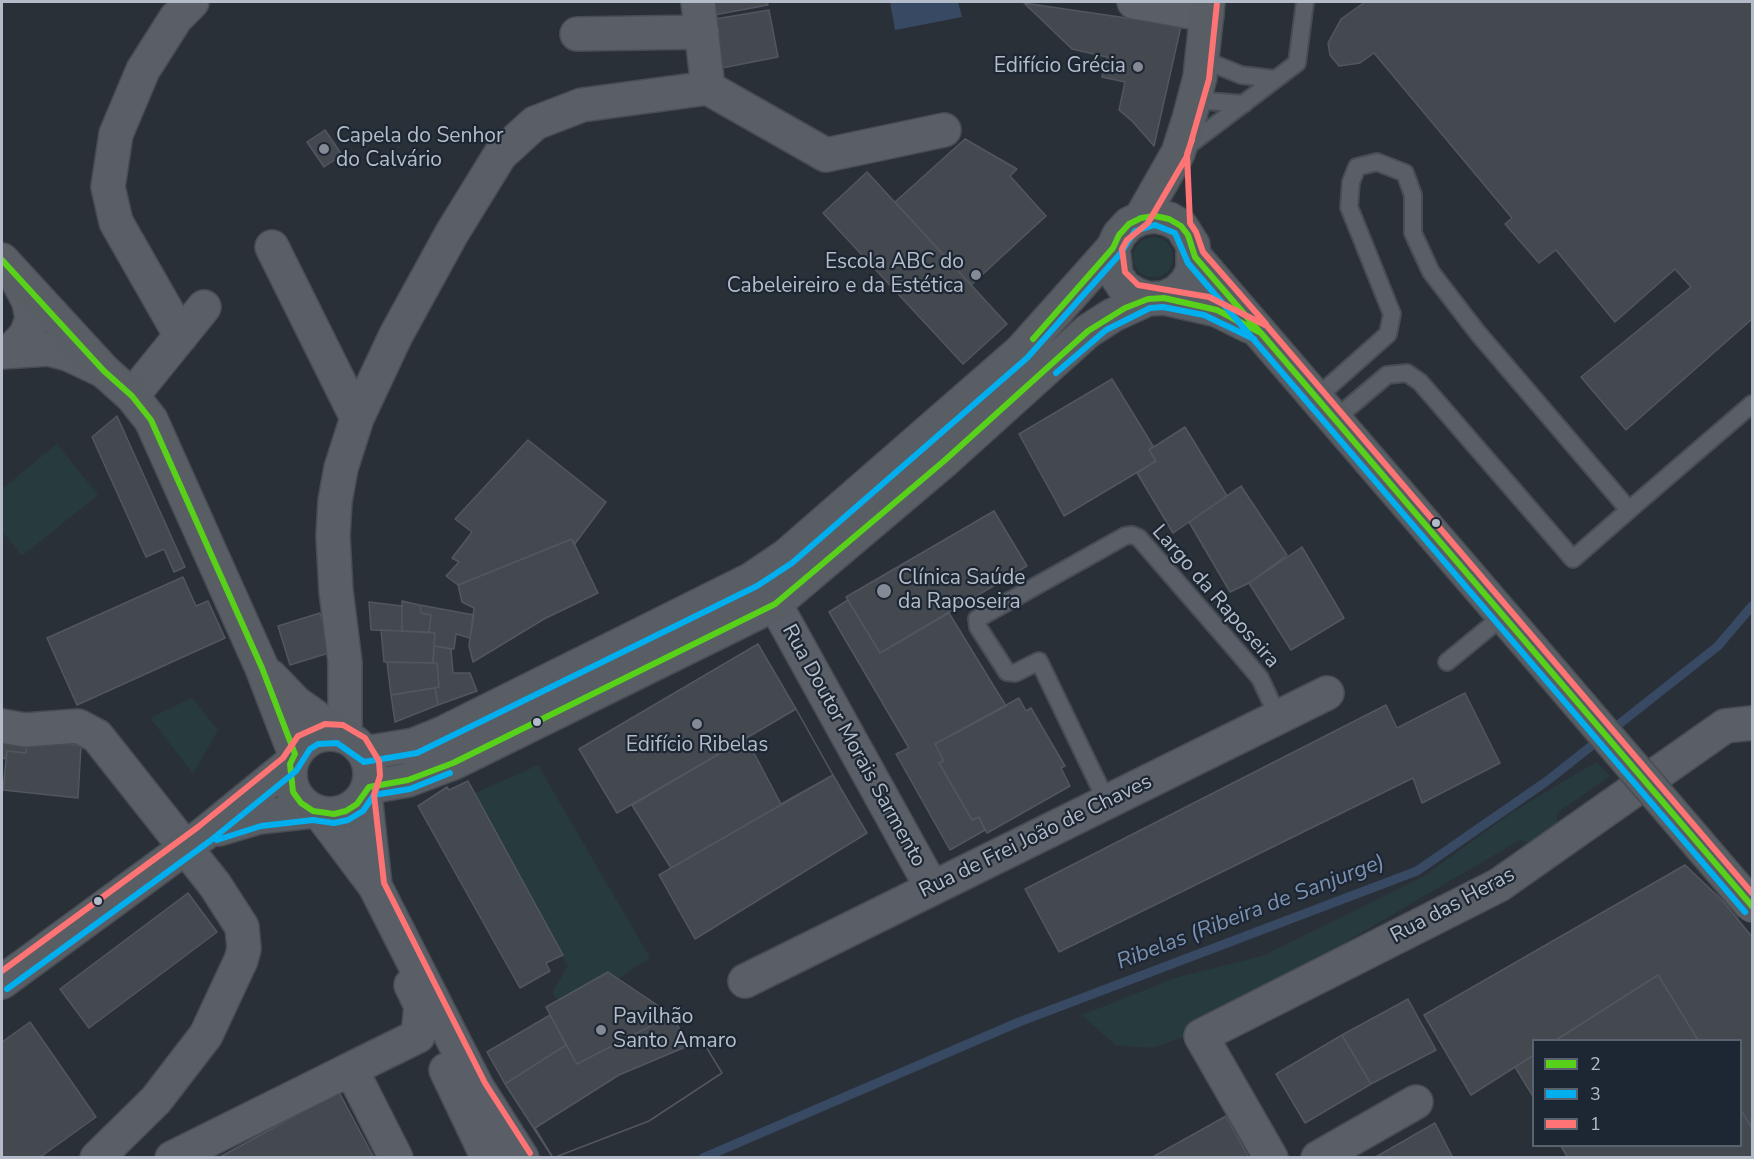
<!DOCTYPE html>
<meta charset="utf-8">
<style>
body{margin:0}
#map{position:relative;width:1754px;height:1159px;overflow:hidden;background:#2a3038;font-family:"Nunito Sans",sans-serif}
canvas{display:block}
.frame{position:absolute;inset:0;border:3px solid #b4bcc9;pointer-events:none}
.legend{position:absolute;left:1532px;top:1039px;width:210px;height:108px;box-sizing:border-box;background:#1d2633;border:2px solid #59626f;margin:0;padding:8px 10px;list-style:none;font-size:18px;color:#b4bcc9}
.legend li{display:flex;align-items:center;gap:12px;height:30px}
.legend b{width:30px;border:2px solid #59626f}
</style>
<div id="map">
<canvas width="1754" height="1159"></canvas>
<div class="frame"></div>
<ul class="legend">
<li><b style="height:8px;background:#57d11a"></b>2</li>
<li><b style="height:8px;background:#02afee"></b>3</li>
<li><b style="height:8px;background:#fe7373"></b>1</li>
</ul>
</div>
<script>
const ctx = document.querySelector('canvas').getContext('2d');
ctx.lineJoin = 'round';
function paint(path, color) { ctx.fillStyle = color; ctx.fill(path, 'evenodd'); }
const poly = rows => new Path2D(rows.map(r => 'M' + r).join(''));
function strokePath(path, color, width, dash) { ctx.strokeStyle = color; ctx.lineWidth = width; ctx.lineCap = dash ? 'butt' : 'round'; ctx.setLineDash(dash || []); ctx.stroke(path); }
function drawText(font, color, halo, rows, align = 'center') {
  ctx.font = font + ' "Nunito Sans",sans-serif'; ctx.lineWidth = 4.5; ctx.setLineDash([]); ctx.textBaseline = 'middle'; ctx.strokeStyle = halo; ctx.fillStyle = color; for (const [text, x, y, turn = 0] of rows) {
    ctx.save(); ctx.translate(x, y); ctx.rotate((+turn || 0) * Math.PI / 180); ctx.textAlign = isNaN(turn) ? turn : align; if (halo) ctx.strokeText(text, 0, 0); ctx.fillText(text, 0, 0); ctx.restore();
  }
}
const green = poly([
 '1133 257a20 20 0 1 1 40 0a20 20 0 1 1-40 0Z',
 [57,444,98,495,22,556,2,531,2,489],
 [192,698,218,730,193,774,150,718],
 [1596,762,1610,776,1557,813,1557,831,1535,845,1520,840,1183,1037,1152,1048,1115,1045,1082,1015,1175,978,1262,956,1358,909,1424,876,1511,813],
 [538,765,650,958,566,1013,552,992,568,966,473,794]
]);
const water = poly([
 [890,2,958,2,962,17,895,30]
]);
const stream = poly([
 [703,1158,1019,1022,1417,871,1547,781,1718,646,1752,606]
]);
const building = poly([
 [711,2,767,2,768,5,714,15,711,2],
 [1365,2,1752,2,1752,319,1626,430,1581,377,1691,287,1675,269,1615,322,1556,250,1539,263,1505,224,1512,218,1374,53,1360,63,1339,66,1330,55,1328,43,1341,19,1365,2],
 [1024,3,1181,26,1154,146,1133,122,1119,110,1125,82,1102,77,1107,57,1072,49,1024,3],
 [769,10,778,57,722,68,715,19,769,10],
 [325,130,342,155,324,167,307,142,325,130],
 [965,139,1017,169,1010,176,1046,216,971,285,895,202,965,139],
 [867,172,1007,324,963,364,823,213,867,172],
 [1112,379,1153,446,1149,450,1156,461,1064,516,1019,434,1112,379],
 [117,416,185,567,174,572,164,549,146,557,92,437,117,416],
 [1185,427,1227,496,1173,533,1137,473,1156,461,1149,450,1185,427],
 [528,440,606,502,574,545,572,539,458,585,446,576,459,562,452,558,472,532,455,519,528,440],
 [1241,486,1287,555,1249,583,1230,592,1189,522,1241,486],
 [994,511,1027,566,880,653,846,597,994,511],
 [572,539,598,593,544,619,473,662,469,646,474,608,462,602,458,585,572,539],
 [1302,547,1344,618,1291,650,1249,583,1302,547],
 [183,577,196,606,208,601,225,638,77,705,47,638,183,577],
 [848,600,880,653,949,613,1006,706,935,744,944,761,939,763,972,820,979,817,985,830,950,850,896,754,909,748,829,612,848,600],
 [402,601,420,605,421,613,431,615,429,632,402,631,402,601],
 [369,602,402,606,402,631,371,630,369,602],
 [420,605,474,615,470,638,456,634,454,649,434,646,435,633,429,632,431,615,421,613,420,605],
 [320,613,332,652,290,665,278,626,320,613],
 [381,630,435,633,433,663,384,662,381,630],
 [758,644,796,709,617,813,579,749,758,644],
 [434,646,451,649,453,673,470,673,477,691,438,705,435,688,439,687,437,663,433,663,434,646],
 [387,662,437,663,439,687,391,695,387,662],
 [435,688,438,705,395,722,391,695,435,688],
 [1465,693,1500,763,1422,803,1413,778,1059,952,1025,889,1386,705,1397,728,1465,693],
 [1019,698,1026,711,1031,708,1065,766,1061,768,1070,786,987,833,979,817,972,820,939,763,944,761,935,744,1019,698],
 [796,709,833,775,781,804,746,738,796,709],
 [796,709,833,775,671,868,632,805,796,709],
 [2,734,28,738,26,753,7,751,6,759,2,758,2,734],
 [28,738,81,746,78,798,3,790,7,751,26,753,28,738],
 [833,775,867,833,695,939,659,875,833,775],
 [468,781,563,955,546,963,550,971,520,988,418,806,447,787,449,790,468,781],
 [1685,865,1723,901,1752,937,1752,1128,1740,1109,1740,1040,1698,1040,1658,975,1556,1040,1534,1040,1534,1055,1471,1095,1424,1015,1685,865],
 [188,893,217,932,89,1028,60,989,188,893],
 [608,972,672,1015,577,1064,546,1007,608,972],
 [1658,975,1698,1040,1556,1040,1658,975],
 [1408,999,1436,1050,1371,1084,1342,1035,1408,999],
 [550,1015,566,1045,505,1084,487,1052,550,1015],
 [672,1015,689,1046,702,1040,722,1073,649,1121,553,1158,505,1084,566,1045,577,1064,672,1015],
 [30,1022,96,1117,39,1158,2,1158,2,1042,30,1022],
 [1342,1035,1371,1084,1305,1123,1276,1074,1342,1035],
 [702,1040,722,1073,649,1121,553,1158,535,1128,619,1075,702,1040],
 [1534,1055,1534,1098,1515,1067,1534,1055],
 [339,1092,374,1158,218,1158,339,1092],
 [1740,1109,1752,1128,1752,1158,1568,1158,1561,1146,1740,1146,1740,1109],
 [1226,1116,1249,1158,1151,1158,1226,1116],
 [1435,1123,1453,1158,1374,1158,1435,1123]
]);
const lane = poly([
 [1202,59,1241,75,1275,79],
 [1195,100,1244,104],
 [1185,148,1297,63,1305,2],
 [1316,398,1388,334,1392,314,1349,207,1351,182,1357,167,1377,162,1405,173,1413,195,1413,233,1431,272,1477,332,1629,510,1573,559,1420,382,1407,373,1387,375,1335,419],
 [1629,510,1752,404],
 [1447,662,1503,616],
 [1107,802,1039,661,1015,673,1007,672,978,627,977,619,1125,536,1132,535,1139,538,1237,651,1260,678,1278,717]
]);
const street = poly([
 [698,2,708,88],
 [1134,2,1207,15],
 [577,34,702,32],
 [708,88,826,155,944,130],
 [272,247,357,418],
 [181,336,116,222,108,187,116,134,143,70,176,18,192,2],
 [12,350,26,335,32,319,29,302,15,275],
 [2,352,49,349,68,354,104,371],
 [132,396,204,307],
 [775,604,932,888],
 [2,726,25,730,78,726,97,736,215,885,242,927,244,949,241,960,206,1035,156,1100,97,1158],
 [345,736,345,662,336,591,333,536,335,501,341,468,357,418,396,335,452,233,500,155,535,123,582,105,708,88],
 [365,794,375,885],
 [320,813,375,886,477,1087,522,1158],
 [745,981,1327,693],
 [446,1070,488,1158],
 [172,1158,351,1069],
 [396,1158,351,1069,418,1036,421,1006,411,985],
 [1271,1158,1201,1036,1499,885,1725,726,1752,723],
 [1318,1158,1416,1102]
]);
const secondary = poly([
 [1141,218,1178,153,1189,119,1200,77,1208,2],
 [1195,257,1532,649],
 [2,260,104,371,132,396,151,420,262,668,295,754],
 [1164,298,1217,310,1249,326],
 [270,676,296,703,340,734],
 '290 774a40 40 0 1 1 80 0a40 40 0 1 1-80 0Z',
 [365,753,414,745,441,734,752,579,786,556,1021,351,1113,248,1119,235,1129,224,1141,218,1155,216,1169,219,1181,226,1193,245,1193,270,1187,282,1177,292,1164,298,1148,299,1135,294,1124,287,1116,275,1113,248],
 [369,787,408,780,453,763,775,604,944,461,1088,331,1113,315,1148,299],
 [219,829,259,817,313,811],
 [2,982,204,834,290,764]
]);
const secondaryBridge = poly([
 [1532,649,1752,906]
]);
const bus1 = poly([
 [2,260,104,371,132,396,151,420,262,668,295,754,290,764,293,792,301,803,313,811,334,814,346,811,357,804,369,787,408,780,453,763,775,604,944,461,1088,331,1125,308,1148,299,1164,298,1217,310,1261,333,1752,906],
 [1033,339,1113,248,1119,235,1129,224,1141,218,1155,216,1169,219,1181,226,1188,235,1195,257,1259,331]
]);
const bus2 = poly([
 [1056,373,1106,330,1150,308,1163,307,1204,315,1254,339],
 [217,840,261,826,313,820,334,823,348,820,363,811,374,795,410,789,450,773],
 [7,989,210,841,296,771,310,749,318,744,337,743,364,762,417,753,757,586,792,563,1027,358,1120,254,1135,231,1155,225,1175,233,1188,263,1745,912]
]);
const bus3 = poly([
 [1217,3,1209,79,1187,156,1148,223,1127,240,1122,249,1125,272,1138,285,1209,297,1267,326,1752,893],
 [1192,140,1187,154,1190,223,1196,232,1203,252,1266,324],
 [2,971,198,827,283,758,298,736,325,724,343,725,365,738,379,761,380,776,374,795,384,883,485,1083,530,1153]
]);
const markers = [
 [1138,67,6,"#848b96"],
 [324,149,6,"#848b96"],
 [976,275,6,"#848b96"],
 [1436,523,5,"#b4bcc9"],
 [884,591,8,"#848b96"],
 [537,722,5,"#b4bcc9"],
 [697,724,6,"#848b96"],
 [98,901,5,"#b4bcc9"],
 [601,1030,6,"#848b96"]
];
const poiNames = [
 ["Edifício Grécia",1126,67,"right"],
 ["Capela do Senhor",336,137],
 ["do Calvário",336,161],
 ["Escola ABC do",964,263,"right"],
 ["Cabeleireiro e da Estética",964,287,"right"],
 ["Clínica Saúde",898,579],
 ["da Raposeira",898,603],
 ["Edifício Ribelas",697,746,"center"],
 ["Pavilhão",613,1018],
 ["Santo Amaro",613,1042]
];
const streetNames = [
 ["Largo da Raposeira",1215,597,49],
 ["Rua Doutor Morais Sarmento",853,746,61],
 ["Rua de Frei João de Chaves",1036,837,-26],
 ["Rua das Heras",1453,906,-28]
];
const waterNames = [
 ["Ribelas (Ribeira de Sanjurge)",1251,913,-21]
];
paint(green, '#273a3e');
paint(water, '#384963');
strokePath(stream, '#384963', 9);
paint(building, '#444950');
strokePath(building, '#52575f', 1.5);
strokePath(lane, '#484c53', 20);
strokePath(street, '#484c53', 36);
strokePath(secondary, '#484c53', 36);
strokePath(lane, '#5a5e66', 16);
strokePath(street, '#5a5e66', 33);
strokePath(secondary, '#595d64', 33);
strokePath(secondaryBridge, '#484c53', 36, []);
strokePath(secondaryBridge, '#595d64', 33);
strokePath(bus1, '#57d11a', 6);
strokePath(bus2, '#02afee', 6);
strokePath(bus3, '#fe7373', 6);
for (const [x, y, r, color] of markers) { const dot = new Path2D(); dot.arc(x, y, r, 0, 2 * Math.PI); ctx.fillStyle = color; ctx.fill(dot); strokePath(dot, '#1d2633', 2); }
drawText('21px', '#b4bcc9', '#1d2633', poiNames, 'left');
drawText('21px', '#b4bcc9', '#1d2633', streetNames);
drawText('italic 22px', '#7c92b1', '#1d2633', waterNames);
</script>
